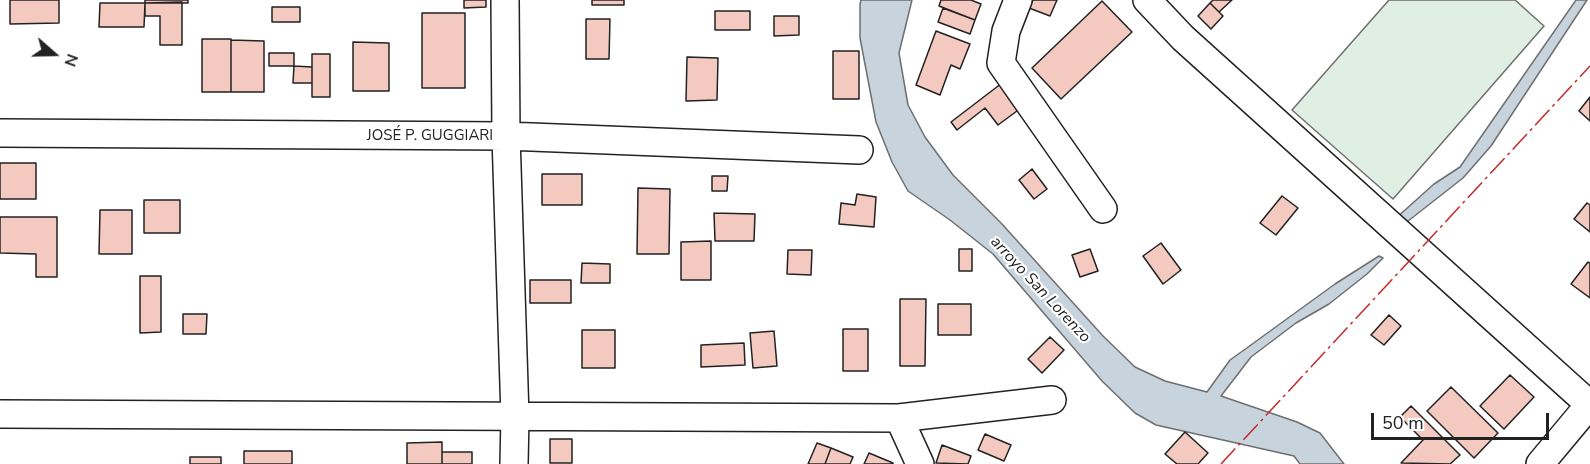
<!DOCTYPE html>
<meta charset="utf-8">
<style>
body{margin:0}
#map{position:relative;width:1590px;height:464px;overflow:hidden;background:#fff;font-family:"Nunito Sans",sans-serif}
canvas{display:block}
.north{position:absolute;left:24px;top:24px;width:60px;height:60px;-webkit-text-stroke:4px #fff;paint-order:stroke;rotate:110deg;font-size:16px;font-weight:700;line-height:24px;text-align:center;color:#222}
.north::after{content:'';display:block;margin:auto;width:21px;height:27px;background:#222;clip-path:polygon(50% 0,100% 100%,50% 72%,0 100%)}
.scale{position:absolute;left:1371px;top:413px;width:178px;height:27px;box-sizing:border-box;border:3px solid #222;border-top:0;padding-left:8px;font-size:18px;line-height:21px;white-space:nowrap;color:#222;-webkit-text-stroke:4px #fff;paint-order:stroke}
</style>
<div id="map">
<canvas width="1590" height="464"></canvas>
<div class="north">N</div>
<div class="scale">50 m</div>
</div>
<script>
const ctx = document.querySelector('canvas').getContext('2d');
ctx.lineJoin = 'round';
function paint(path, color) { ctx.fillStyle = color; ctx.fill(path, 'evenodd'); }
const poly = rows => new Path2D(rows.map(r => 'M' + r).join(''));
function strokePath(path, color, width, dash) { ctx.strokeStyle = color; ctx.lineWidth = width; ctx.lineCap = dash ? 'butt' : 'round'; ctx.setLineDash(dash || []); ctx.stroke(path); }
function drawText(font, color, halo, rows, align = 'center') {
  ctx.font = font + ' "Nunito Sans",sans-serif'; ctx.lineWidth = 4.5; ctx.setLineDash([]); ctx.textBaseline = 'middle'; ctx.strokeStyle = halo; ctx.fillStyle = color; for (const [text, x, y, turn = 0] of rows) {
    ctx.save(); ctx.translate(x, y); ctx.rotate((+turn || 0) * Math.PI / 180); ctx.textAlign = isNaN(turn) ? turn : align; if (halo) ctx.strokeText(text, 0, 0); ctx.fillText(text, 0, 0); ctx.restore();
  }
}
const green = poly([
 [1389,0,1515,0,1544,26,1393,199,1292,110,1389,0]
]);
const water = poly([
 [861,0,912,0,899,53,908,105,925,137,953,175,1002,224,1103,336,1135,367,1165,381,1207,392,1230,360,1244,350,1335,284,1379,256,1383,258,1367,274,1329,304,1296,323,1251,357,1221,396,1297,422,1320,433,1344,464,1300,464,1294,456,1156,425,1135,413,1102,381,993,254,950,220,908,191,892,162,876,122,860,38,860,4,861,0],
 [1576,0,1587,0,1491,146,1463,178,1403,225,1395,219,1434,184,1460,167,1576,0]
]);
const building = poly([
 [10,0,59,0,59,23,10,24,10,0],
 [145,0,188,0,188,3,145,3,145,0],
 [464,0,486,0,486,7,464,8,464,0],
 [592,0,624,0,624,5,592,5,592,0],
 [941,0,971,0,981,4,975,20,939,6,941,0],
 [1033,0,1057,0,1050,16,1029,8,1033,0],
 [1213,0,1232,0,1219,12,1210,3,1213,0],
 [1102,1,1132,32,1061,99,1032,68,1102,1],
 [182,2,182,45,160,45,160,16,145,16,145,3,182,2],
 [100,3,145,3,144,27,99,27,100,3],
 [1210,3,1223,16,1211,29,1198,16,1210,3],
 [272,7,300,7,300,22,272,22,272,7],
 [943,8,975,20,970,34,938,22,943,8],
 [715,11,750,11,750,30,715,30,715,11],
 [422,13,465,13,465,88,422,88,422,13],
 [774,16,799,16,799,35,774,36,774,16],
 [586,19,610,19,609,59,586,59,586,19],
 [936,31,970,44,960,69,951,65,940,95,916,85,936,31],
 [202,39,231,39,231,92,202,92,202,39],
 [231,40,264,41,264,92,231,92,231,40],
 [353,42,389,43,389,91,353,91,353,42],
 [833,51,859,51,859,99,833,99,833,51],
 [269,53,294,53,294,66,269,66,269,53],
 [312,54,330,54,330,97,312,97,312,54],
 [687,57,718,58,717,100,686,101,687,57],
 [294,66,312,67,312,83,293,83,294,66],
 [1002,83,1021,108,998,125,985,108,957,130,951,122,1002,83],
 [1590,97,1590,121,1579,111,1590,97],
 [0,163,36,163,36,199,0,199,0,163],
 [1032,169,1047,189,1034,199,1019,180,1032,169],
 [542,174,582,174,582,205,542,205,542,174],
 [712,176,728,176,727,191,712,191,712,176],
 [638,188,670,189,669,254,637,254,638,188],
 [857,194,876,197,874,227,839,224,841,203,855,205,857,194],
 [1282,196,1298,208,1276,235,1260,223,1282,196],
 [144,200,180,200,180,233,144,233,144,200],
 [1587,203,1590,205,1590,232,1574,219,1587,203],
 [100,210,132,210,132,254,99,254,100,210],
 [714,213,755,214,754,241,715,241,714,213],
 [0,217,57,217,57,277,36,277,36,254,0,253,0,217],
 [711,241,711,280,681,280,681,242,711,241],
 [1161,243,1181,270,1163,284,1143,256,1161,243],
 [959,249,972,249,972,271,959,271,959,249],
 [1090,249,1098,271,1080,277,1072,255,1090,249],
 [788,250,812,250,811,275,787,274,788,250],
 [1588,262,1590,263,1590,298,1571,284,1588,262],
 [582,263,610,264,610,283,581,283,582,263],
 [140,276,161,276,161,332,140,333,140,276],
 [530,280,571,280,571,303,530,303,530,280],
 [900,299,926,299,925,366,900,366,900,299],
 [938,304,971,304,971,335,938,335,938,304],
 [183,314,207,314,206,334,183,334,183,314],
 [1389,315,1401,326,1384,345,1371,335,1389,315],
 [843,329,868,329,868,371,843,371,843,329],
 [582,330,615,330,615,368,582,368,582,330],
 [774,331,777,366,753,368,750,333,774,331],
 [1050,337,1064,350,1042,373,1028,359,1050,337],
 [744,343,745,365,701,367,701,345,744,343],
 [1510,375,1534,397,1504,429,1480,406,1510,375],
 [1451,387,1498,433,1474,458,1427,411,1451,387],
 [1411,406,1460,455,1450,464,1401,463,1423,440,1400,417,1411,406],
 [1185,432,1208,453,1198,464,1177,464,1165,454,1185,432],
 [985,434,1011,445,1004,461,978,450,985,434],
 [550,439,572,439,572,463,550,463,550,439],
 [442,442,442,464,407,464,407,443,442,442],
 [817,443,831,448,825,464,808,464,817,443],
 [942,445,971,456,968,464,936,463,942,445],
 [831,448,853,457,850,464,825,464,831,448],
 [244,451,292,451,292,464,244,464,244,451],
 [442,452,472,452,472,464,442,464,442,452],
 [869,453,893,463,893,464,864,464,869,453],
 [190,457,221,457,221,464,190,464,190,457]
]);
const minor = poly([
 [505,0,506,136,515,417,514,464],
 [1018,0,1006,31,1001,63,1103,209],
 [1147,0,1183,38,1589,404],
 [0,133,506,136,859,150],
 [0,414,899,418,1052,400],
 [899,418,920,464],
 [1540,464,1590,404]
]);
const power = poly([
 [1221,464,1590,66]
]);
const streetNames = [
 ["JOSÉ P. GUGGIARI",430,136]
];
const waterNames = [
 ["arroyo San Lorenzo",1040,290,47]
];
paint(green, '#e0efe3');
strokePath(green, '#6f6f6f', 1.5);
paint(water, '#c7d3dd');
strokePath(water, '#6f6f6f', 1.5);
paint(building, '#f3c9c0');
strokePath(building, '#222', 1.5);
strokePath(minor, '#222', 30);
strokePath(minor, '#fff', 27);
strokePath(power, '#c62828', 1.5, [21, 4.5, 3, 4.5]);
drawText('15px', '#222', '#fff', streetNames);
drawText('italic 16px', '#222', '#fff', waterNames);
</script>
